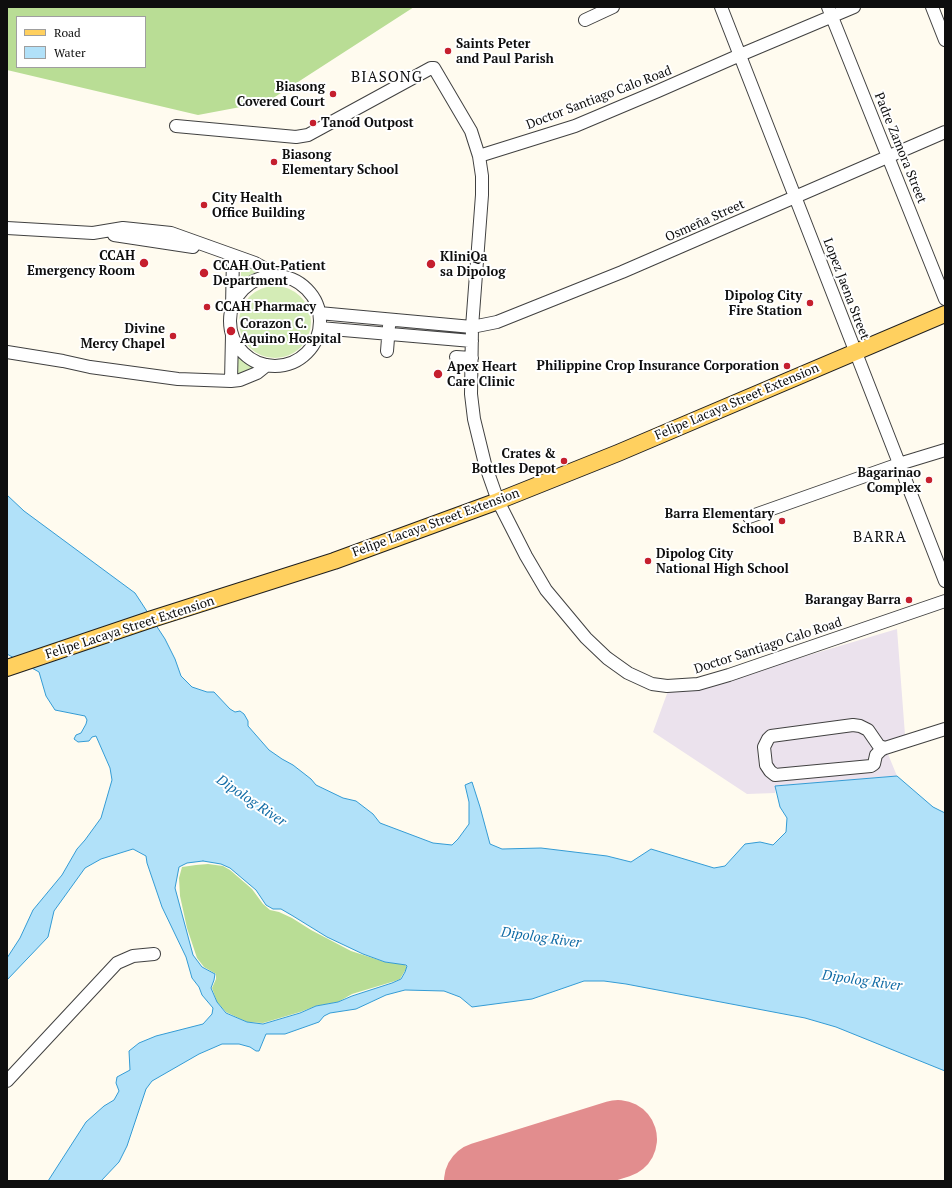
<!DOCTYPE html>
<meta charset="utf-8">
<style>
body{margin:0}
#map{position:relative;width:952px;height:1188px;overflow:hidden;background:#fffbef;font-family:"PT Serif",serif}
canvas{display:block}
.frame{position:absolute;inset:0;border:8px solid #0e0e0e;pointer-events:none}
.legend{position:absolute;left:16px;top:16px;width:130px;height:52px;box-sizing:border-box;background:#fff;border:1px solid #9f9f9f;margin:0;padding:5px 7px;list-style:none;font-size:12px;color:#0e0e0e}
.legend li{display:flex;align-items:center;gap:8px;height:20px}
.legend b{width:20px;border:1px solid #9f9f9f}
</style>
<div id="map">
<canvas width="952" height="1188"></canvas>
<div class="frame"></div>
<ul class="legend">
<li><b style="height:5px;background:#ffd05f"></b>Road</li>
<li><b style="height:11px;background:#b1e1f9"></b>Water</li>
</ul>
</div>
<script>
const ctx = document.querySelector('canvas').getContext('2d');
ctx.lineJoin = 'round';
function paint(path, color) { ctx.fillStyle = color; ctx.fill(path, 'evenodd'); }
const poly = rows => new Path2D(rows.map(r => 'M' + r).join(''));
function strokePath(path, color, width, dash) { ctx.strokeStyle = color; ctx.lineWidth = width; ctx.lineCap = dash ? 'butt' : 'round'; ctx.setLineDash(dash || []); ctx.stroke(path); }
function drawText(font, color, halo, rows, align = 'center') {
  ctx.font = font + ' "PT Serif",serif'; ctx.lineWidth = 4; ctx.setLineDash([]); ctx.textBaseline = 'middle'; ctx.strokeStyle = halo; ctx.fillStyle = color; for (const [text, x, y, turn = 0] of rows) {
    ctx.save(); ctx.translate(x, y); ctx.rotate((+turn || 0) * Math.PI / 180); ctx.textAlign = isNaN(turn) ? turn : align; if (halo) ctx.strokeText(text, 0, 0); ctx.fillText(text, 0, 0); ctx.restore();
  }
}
const industrial = poly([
 [897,629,905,735,883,742,897,776,776,786,775,793,747,794,653,732,668,691,725,680]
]);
const green = poly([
 [243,262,259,270,241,281,241,267],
 '239 322a36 36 0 1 1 72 0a36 36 0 1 1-72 0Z',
 [237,351,251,362,259,366,240,374,237,372]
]);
const forest = poly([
 [7,7,414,7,267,102,198,115,7,70],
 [17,17,145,17,145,67,17,67],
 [208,864,223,866,230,870,252,889,263,904,270,910,279,912,292,918,311,930,351,951,385,962,404,964,406,966,406,969,400,979,395,981,352,994,338,1002,316,1006,300,1012,263,1023,247,1022,226,1012,217,1002,212,988,216,979,216,974,204,967,197,958,187,928,180,896,179,878,182,867,196,865]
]);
const water = poly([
 [7,495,24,511,135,593,165,639,175,659,181,676,192,687,207,692,214,692,230,709,235,712,240,711,244,714,248,721,248,726,269,750,282,759,293,765,311,779,316,785,343,798,356,801,373,814,380,823,433,843,452,845,458,839,469,824,469,802,465,785,472,782,480,807,490,844,502,849,541,848,607,856,631,862,651,849,714,868,725,866,745,844,760,842,773,845,786,832,787,818,780,807,775,786,897,776,933,807,945,813,945,1071,836,1027,805,1018,626,984,604,981,584,981,532,999,472,1007,460,997,444,991,405,990,386,995,356,1009,330,1013,324,1016,319,1022,285,1034,266,1034,259,1051,256,1051,250,1047,239,1044,222,1044,199,1054,152,1081,146,1089,127,1146,119,1162,101,1181,48,1181,86,1122,104,1106,114,1100,119,1091,116,1083,117,1077,130,1070,129,1051,139,1043,156,1036,203,1024,212,1014,213,1008,202,995,199,987,192,978,186,957,162,907,147,863,146,856,133,849,101,859,85,868,54,911,48,937,7,980,7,958,20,938,33,910,62,875,77,849,85,840,101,818,112,780,110,768,96,736,92,737,89,741,78,742,74,739,76,735,81,733,86,724,87,720,85,716,55,710,46,696,39,672,7,654,7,495],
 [203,861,221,864,230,868,256,890,266,905,273,909,281,909,293,916,327,937,363,954,385,962,406,965,407,966,405,972,401,979,392,983,352,996,338,1002,316,1006,300,1013,263,1024,247,1022,226,1013,217,1002,211,988,214,980,215,974,202,967,193,955,175,888,179,867,187,863,203,861]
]);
const runway = poly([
 [483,1181,618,1139]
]);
const minor = poly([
 [721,7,945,581],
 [828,7,945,299],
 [932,7,945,40],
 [585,20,613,7],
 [176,126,296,137,308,135,431,68,434,68,471,131,479,156,482,176,482,195,472,327,471,394,474,419,485,464,498,501,526,556,546,590,586,638,607,658,628,673,652,684,667,686,698,684,729,675,945,601],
 [479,156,575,126,658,91,740,55,854,7],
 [7,228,93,233,123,228,171,233,255,263,264,268,273,277],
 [114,235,193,247],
 '230 321a45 45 0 1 1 90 0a45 45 0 1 1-90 0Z',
 [232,307,233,256],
 [319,313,472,327,497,322,622,272,945,132],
 [320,328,472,341],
 [387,351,389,326],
 [7,352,63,361,90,367,178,379,231,381,240,380,257,373,267,365],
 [456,357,472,358],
 [231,381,232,335],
 [749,517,899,464,945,450],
 [853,725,860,726,868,730,879,746,885,748,881,750,876,755,874,764,871,766,775,775,770,771,766,765,764,747,768,739,771,736,853,725],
 [885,748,945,729],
 [7,1081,117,963,133,956,154,954]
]);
const major = poly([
 [7,668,152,619,334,561,498,501,618,453,945,314]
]);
const markers = [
 [448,51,4,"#c51f2e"],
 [333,94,4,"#c51f2e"],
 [313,123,4,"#c51f2e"],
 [274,162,4,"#c51f2e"],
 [204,205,4,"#c51f2e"],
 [144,263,5,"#c51f2e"],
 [431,264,5,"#c51f2e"],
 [204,273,5,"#c51f2e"],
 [810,303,4,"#c51f2e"],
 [207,307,4,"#c51f2e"],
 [231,331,5,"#c51f2e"],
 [173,336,4,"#c51f2e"],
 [787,366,4,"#c51f2e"],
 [438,374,5,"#c51f2e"],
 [564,461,4,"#c51f2e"],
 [929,480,4,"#c51f2e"],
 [782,521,4,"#c51f2e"],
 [648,561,4,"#c51f2e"],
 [909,600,4,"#c51f2e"]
];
const poiNames = [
 ["Saints Peter",456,44],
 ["and Paul Parish",456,59],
 ["Biasong",325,87,"right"],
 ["Covered Court",325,102,"right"],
 ["Tanod Outpost",321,123],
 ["Biasong",282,155],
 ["Elementary School",282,170],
 ["City Health",212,198],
 ["Office Building",212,213],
 ["CCAH",135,256,"right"],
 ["Emergency Room",135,271,"right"],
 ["KliniQa",440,257],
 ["sa Dipolog",440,272],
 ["CCAH Out-Patient",213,266],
 ["Department",213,281],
 ["Dipolog City",802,296,"right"],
 ["Fire Station",802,311,"right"],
 ["CCAH Pharmacy",215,307],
 ["Corazon C.",240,324],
 ["Aquino Hospital",240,339],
 ["Divine",165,329,"right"],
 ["Mercy Chapel",165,344,"right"],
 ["Philippine Crop Insurance Corporation",779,366,"right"],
 ["Apex Heart",447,367],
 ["Care Clinic",447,382],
 ["Crates &",556,454,"right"],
 ["Bottles Depot",556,469,"right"],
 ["Bagarinao",921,473,"right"],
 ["Complex",921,488,"right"],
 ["Barra Elementary",774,514,"right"],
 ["School",774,529,"right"],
 ["Dipolog City",656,554],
 ["National High School",656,569],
 ["Barangay Barra",901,600,"right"]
];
const streetNames = [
 ["Doctor Santiago Calo Road",599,98,-21],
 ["Padre Zamora Street",900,148,68],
 ["Osmeña Street",705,221,-24],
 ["Lopez Jaena Street",846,289,69],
 ["Felipe Lacaya Street Extension",737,402,-23],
 ["Felipe Lacaya Street Extension",436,523,-20],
 ["Felipe Lacaya Street Extension",130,628,-18],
 ["Doctor Santiago Calo Road",768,646,-18]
];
const waterNames = [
 ["Dipolog River",251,801,34],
 ["Dipolog River",541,938,8],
 ["Dipolog River",862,981,8]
];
const quarterNames = [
 ["BIASONG",387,78],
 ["BARRA",880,538]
];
paint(industrial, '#ebe2ed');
paint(green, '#d4ecb6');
paint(forest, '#b9dd95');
paint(water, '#b1e1f9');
strokePath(water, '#349bd4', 1);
strokePath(runway, '#e28d8e', 78);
strokePath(minor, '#414141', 14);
strokePath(major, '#1f1f1f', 18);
strokePath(minor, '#fff', 12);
strokePath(major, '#ffd05f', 16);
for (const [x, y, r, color] of markers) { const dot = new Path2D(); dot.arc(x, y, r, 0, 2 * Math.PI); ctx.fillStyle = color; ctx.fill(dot); strokePath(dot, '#fff', 1.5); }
drawText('bold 13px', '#0e0e0e', '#fff', poiNames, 'left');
drawText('13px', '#0e0e0e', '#fff', streetNames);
drawText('italic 14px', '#116ca6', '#fff', waterNames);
ctx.letterSpacing = '1px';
drawText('15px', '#0e0e0e', '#fff', quarterNames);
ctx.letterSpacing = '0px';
</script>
